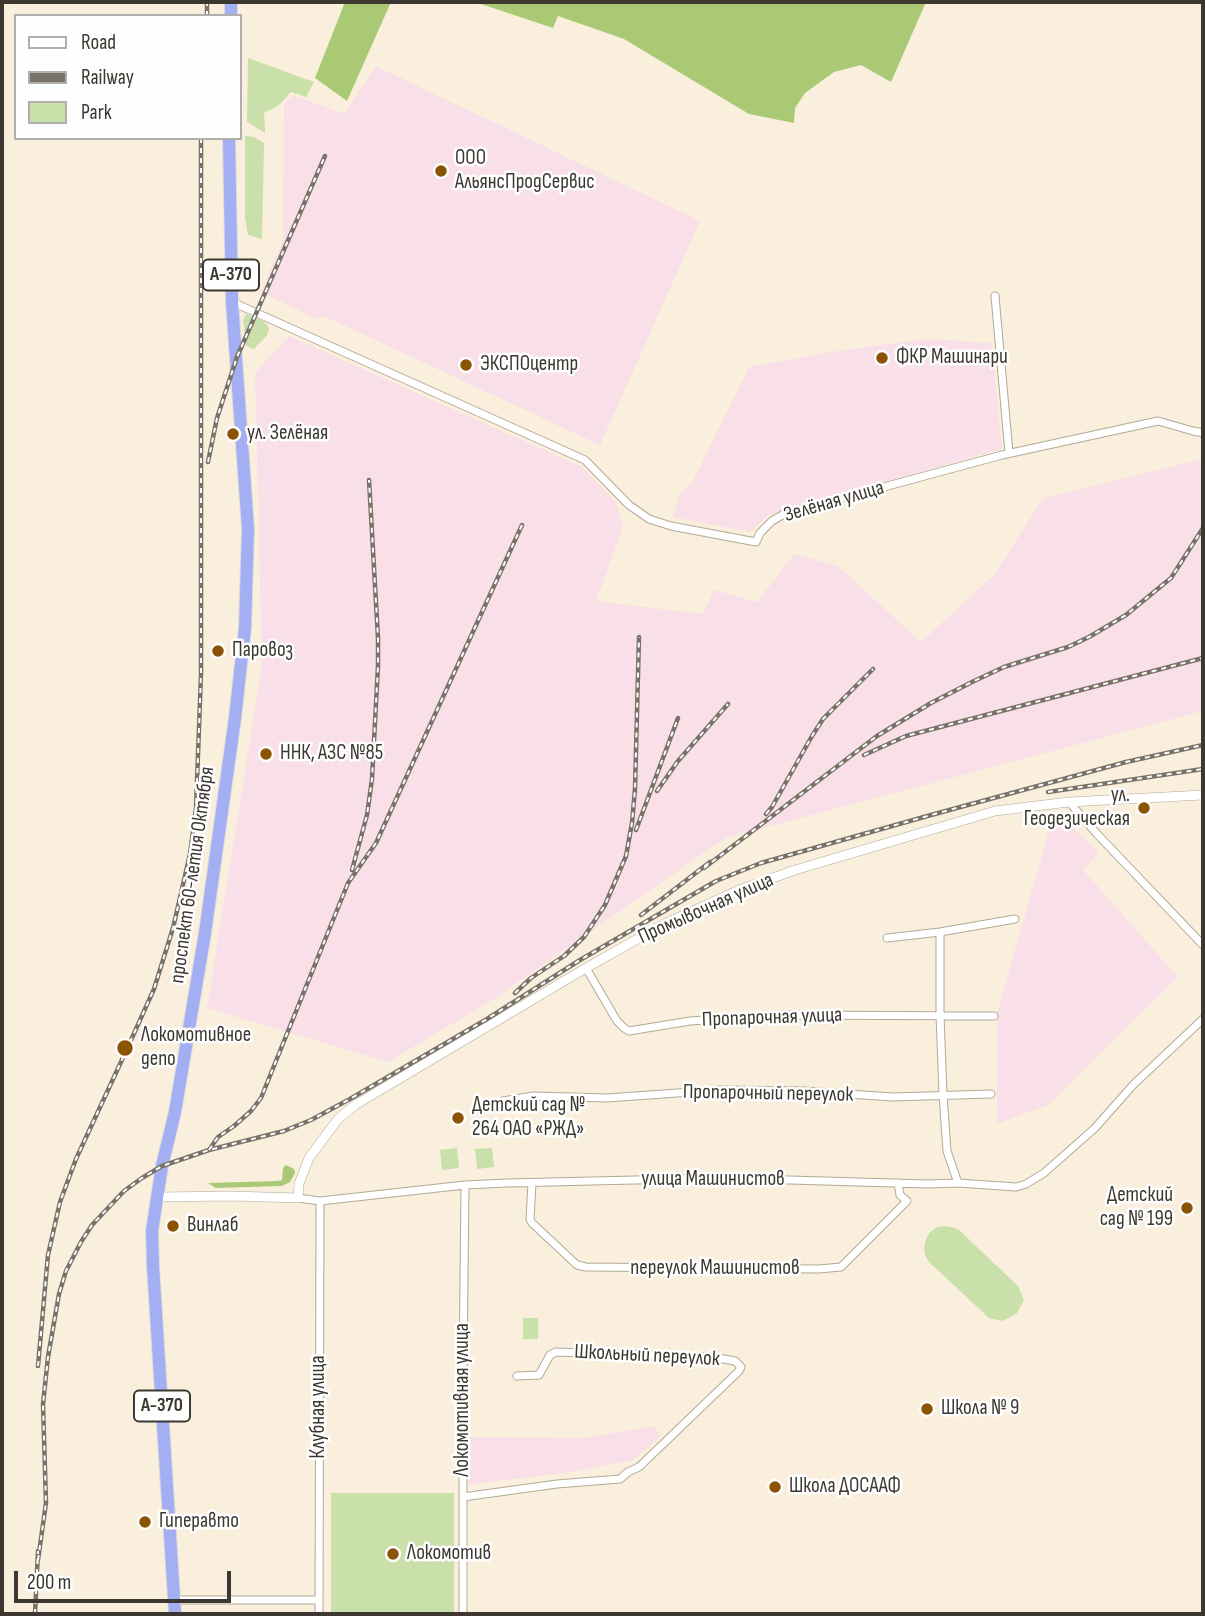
<!DOCTYPE html>
<meta charset="utf-8">
<style>
body{margin:0}
#map{position:relative;width:1205px;height:1616px;overflow:hidden;background:#f9efdc;font-family:"Sofia Sans Condensed",sans-serif}
canvas{display:block}
.frame{position:absolute;inset:0;border:4px solid #3c3831;pointer-events:none}
.legend{position:absolute;left:14px;top:14px;width:228px;height:126px;box-sizing:border-box;background:#fefefe;border:2px solid #b0afac;margin:0;padding:9px 12px;list-style:none;font-size:21px;color:#3c3831}
.legend li{display:flex;align-items:center;gap:14px;height:35px}
.legend b{width:35px;border:2px solid #b0afac}
.scale{position:absolute;left:14px;top:1571px;width:217px;height:32px;box-sizing:border-box;border:4px solid #3c3831;border-top:0;padding-left:9px;font-size:21px;line-height:24px;white-space:nowrap;color:#3c3831;-webkit-text-stroke:5px #fefefe;paint-order:stroke}
</style>
<div id="map">
<canvas width="1205" height="1616"></canvas>
<div class="frame"></div>
<ul class="legend">
<li><b style="height:9px;background:#fff"></b>Road</li>
<li><b style="height:9px;background:#787268"></b>Railway</li>
<li><b style="height:19px;background:#cae0aa"></b>Park</li>
</ul>
<div class="scale">200 m</div>
</div>
<script>
const ctx = document.querySelector('canvas').getContext('2d');
ctx.lineJoin = 'round';
function paint(path, color) { ctx.fillStyle = color; ctx.fill(path, 'evenodd'); }
const poly = rows => new Path2D(rows.map(r => 'M' + r).join(''));
function strokePath(path, color, width, dash) { ctx.strokeStyle = color; ctx.lineWidth = width; ctx.lineCap = dash ? 'butt' : 'round'; ctx.setLineDash(dash || []); ctx.stroke(path); }
function drawText(font, color, halo, rows, align = 'center') {
  ctx.font = font + ' "Sofia Sans Condensed",sans-serif'; ctx.lineWidth = 5; ctx.setLineDash([]); ctx.textBaseline = 'middle'; ctx.strokeStyle = halo; ctx.fillStyle = color; for (const [text, x, y, turn = 0] of rows) {
    ctx.save(); ctx.translate(x, y); ctx.rotate((+turn || 0) * Math.PI / 180); ctx.textAlign = isNaN(turn) ? turn : align; if (halo) ctx.strokeText(text, 0, 0); ctx.fillText(text, 0, 0); ctx.restore();
  }
}
const industrial = poly([
 [376,66,700,221,600,445,324,316,317,319,261,292,283,240,284,105,293,95,344,114],
 [289,336,582,467,616,502,623,527,596,601,703,614,714,590,757,602,794,554,838,566,921,642,995,574,1043,498,1203,459,1203,711,725,838,494,999,388,1062,207,1008,262,665,255,373],
 [928,339,990,343,992,346,1002,449,770,514,751,532,673,517,680,493,692,483,749,367,831,352],
 [1068,822,1099,853,1083,870,1178,977,1048,1105,997,1124,997,1013,1050,827],
 [655,1426,660,1437,633,1460,566,1473,469,1484,467,1437,582,1438]
]);
const green = poly([
 [248,58,314,82,306,97,291,92,278,106,264,113,265,133,247,122],
 [245,136,254,137,264,143,262,239,248,235,245,217],
 [246,314,263,321,267,325,269,329,267,335,254,349,246,346,243,320],
 [457,1148,459,1168,442,1170,440,1150],
 [492,1148,494,1167,477,1169,475,1149],
 [945,1226,952,1227,959,1230,1018,1286,1024,1300,1017,1313,1003,1321,989,1318,929,1262,925,1255,924,1248,926,1239,930,1232,937,1227],
 [523,1318,538,1318,538,1339,523,1339],
 [331,1493,454,1493,454,1614,331,1614]
]);
const forest = poly([
 [345,2,391,2,347,101,315,78],
 [475,2,926,2,891,82,861,65,834,72,805,93,795,108,794,123,749,114,624,39,558,16,553,28],
 [286,1165,294,1169,295,1173,290,1182,282,1186,216,1188,208,1183,278,1181,282,1180,283,1168]
]);
const minor = poly([
 [995,296,1009,453],
 [232,302,585,460,629,505,649,519,671,526,756,542,760,533,772,521,784,514,1002,455,1158,421,1193,431,1203,433],
 [1069,802,1097,834,1203,945],
 [940,932,940,1015,943,1095,947,1151,958,1183],
 [887,938,940,932,1015,919],
 [586,968,617,1021,624,1028,629,1031,690,1021,783,1015,994,1016],
 [503,1101,533,1096,607,1098,719,1090,804,1091,893,1097,991,1094],
 [532,1183,530,1219,532,1223,577,1265,586,1267,819,1269,841,1267,907,1201,900,1195,898,1183],
 [298,1198,320,1201,465,1185,507,1183,720,1178,928,1184,958,1183,1016,1187,1026,1184,1044,1173,1095,1128,1133,1085,1203,1019],
 [463,1497,557,1484,620,1479,628,1472,639,1467,739,1371,741,1367,735,1361,712,1357,556,1352,550,1355,539,1375,517,1376],
 [174,1600,319,1600],
 [319,1614,320,1201],
 [463,1614,463,1370,465,1185]
]);
const tertiary = poly([
 [158,1197,232,1196,298,1198,299,1184,309,1158,338,1119,355,1105,586,968,664,924,739,890,795,870,995,811,1069,802,1203,795]
]);
const trunk = poly([
 [231,16,231,2],
 [175,1614,153,1266,152,1231,162,1166,175,1112,205,933,235,718,245,628,248,529,232,302,229,138]
]);
const rail = poly([
 [207,16,207,2],
 [208,462,217,418,237,357,325,156],
 [864,755,906,736,1203,658],
 [657,791,678,761,728,704],
 [1048,792,1203,769],
 [766,814,772,807,812,736,823,719,873,669],
 [636,830,678,718],
 [704,868,877,736,931,703,972,682,1004,667,1068,647,1089,637,1126,615,1171,578,1203,528],
 [352,870,367,815,372,779,378,666,378,638,369,480],
 [641,915,710,862],
 [515,993,531,978,564,956,584,937,605,905,626,856,632,823,635,789,639,637],
 [209,1150,218,1137,234,1126,251,1111,261,1098,348,883,376,843,522,525],
 [38,1366,48,1255,60,1202,76,1159,127,1049,154,989,173,928,190,854,196,808,201,674,201,138],
 [38,1560,46,1503,43,1404,48,1357,59,1294,66,1271,81,1242,92,1225,124,1191,142,1178,162,1166,209,1150,284,1131,311,1120,350,1099,487,1019,580,960,716,881,761,863,931,815,1126,762,1203,745],
 [35,1614,38,1551]
]);
const markers = [
 [441,171,7,"#8b5405"],
 [882,358,7,"#8b5405"],
 [466,365,7,"#8b5405"],
 [233,434,7,"#8b5405"],
 [218,651,7,"#8b5405"],
 [266,754,7,"#8b5405"],
 [1144,808,7,"#8b5405"],
 [125,1048,9,"#8b5405"],
 [458,1118,7,"#8b5405"],
 [1187,1208,7,"#8b5405"],
 [173,1226,7,"#8b5405"],
 [927,1409,7,"#8b5405"],
 [775,1487,7,"#8b5405"],
 [145,1522,7,"#8b5405"],
 [393,1554,7,"#8b5405"]
];
const shields = [
 [231,275,56],
 [162,1406,56]
];
const shieldNames = [
 ["А-370",231,275],
 ["А-370",162,1406]
];
const poiNames = [
 ["ООО",455,159],
 ["АльянсПродСервис",455,183],
 ["ФКР Машинари",896,358],
 ["ЭКСПОцентр",480,365],
 ["ул. Зелёная",247,434],
 ["Паровоз",232,651],
 ["ННК, АЗС №85",280,754],
 ["ул.",1130,796,"right"],
 ["Геодезическая",1130,820,"right"],
 ["Локомотивное",141,1036],
 ["депо",141,1060],
 ["Детский сад №",472,1106],
 ["264 ОАО «РЖД»",472,1130],
 ["Детский",1173,1196,"right"],
 ["сад № 199",1173,1220,"right"],
 ["Винлаб",187,1226],
 ["Школа № 9",941,1409],
 ["Школа ДОСААФ",789,1487],
 ["Гиперавто",159,1522],
 ["Локомотив",407,1554]
];
const streetNames = [
 ["Зелёная улица",834,502,-16],
 ["проспект 60-летия Октября",193,875,-82],
 ["Промывочная улица",706,909,-24],
 ["Пропарочная улица",772,1018,-2],
 ["Пропарочный переулок",768,1094,1],
 ["улица Машинистов",713,1180],
 ["переулок Машинистов",715,1269],
 ["Школьный переулок",647,1356,3],
 ["Локомотивная улица",463,1400,-90],
 ["Клубная улица",319,1407,-90]
];
paint(industrial, '#f8dfe8');
paint(green, '#cae0aa');
paint(forest, '#a9c975');
strokePath(minor, '#b2a996', 9);
strokePath(tertiary, '#b2a996', 10);
strokePath(trunk, '#dcdbda', 14);
strokePath(minor, '#fff', 7);
strokePath(tertiary, '#fff', 9);
strokePath(trunk, '#a4aef2', 12);
strokePath(rail, '#787268', 4.5);
strokePath(rail, '#fefefe', 2, [5]);
for (const [x, y, r, color] of markers) { const dot = new Path2D(); dot.arc(x, y, r, 0, 2 * Math.PI); ctx.fillStyle = color; ctx.fill(dot); strokePath(dot, '#fefefe', 2.5); }
for (const [x, y, w] of shields) { const box = new Path2D(); box.roundRect(x - w / 2, y - 15.5, w, 31, 5); ctx.fillStyle = '#fefefe'; ctx.fill(box); strokePath(box, '#3c3831', 2); }
drawText('bold 19px', '#3c3831', null, shieldNames);
drawText('21px', '#3c3831', '#fefefe', poiNames, 'left');
drawText('21px', '#3c3831', '#fefefe', streetNames);
</script>
